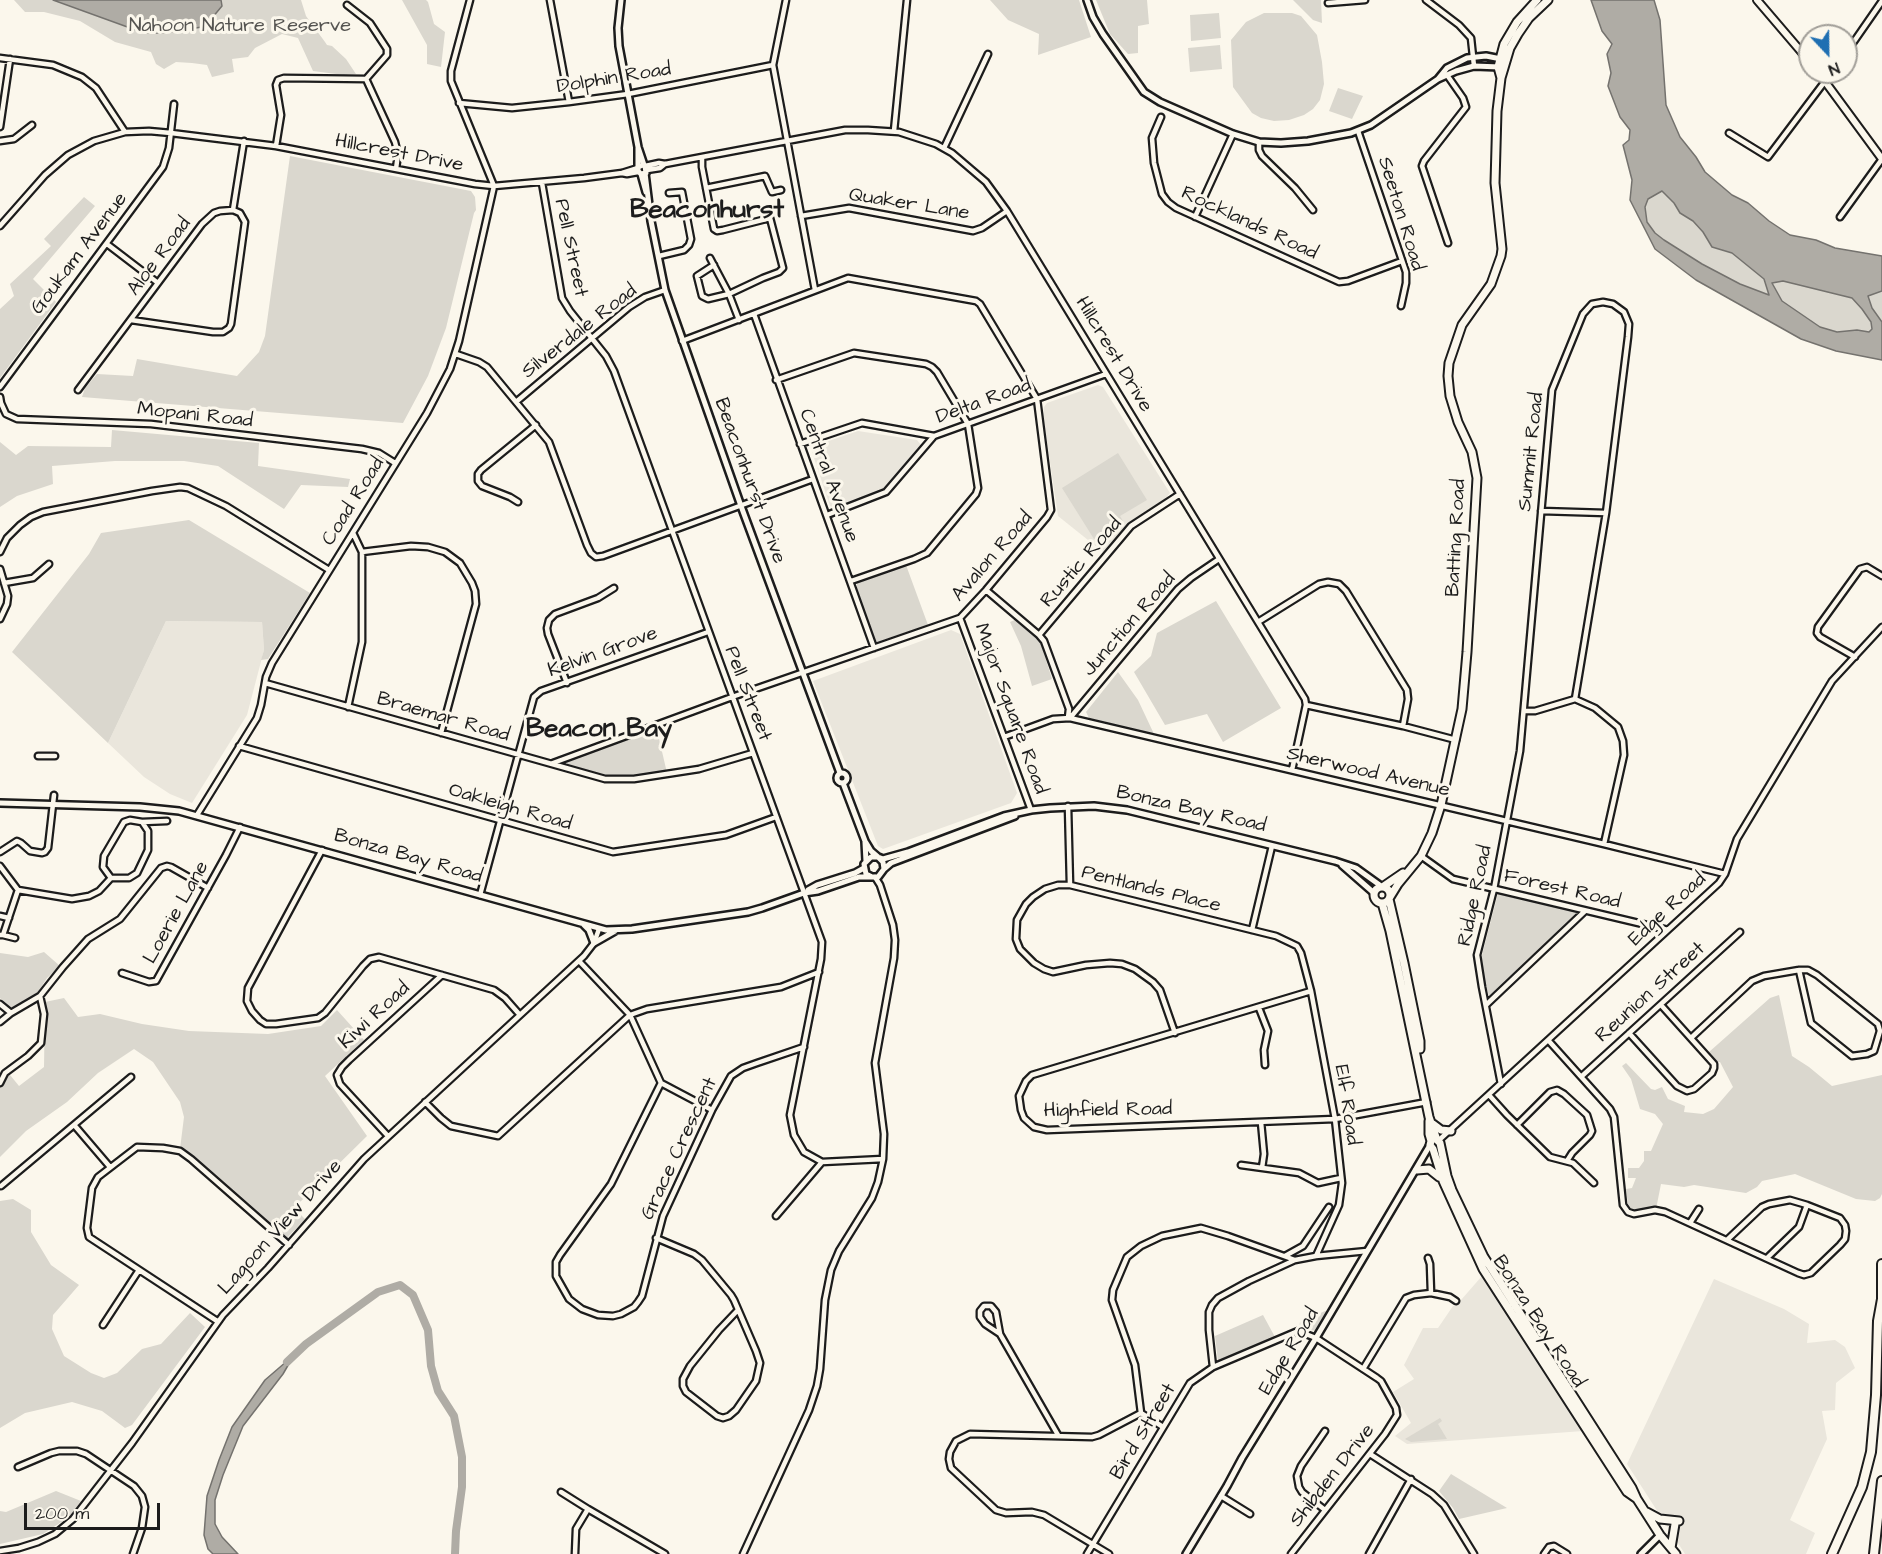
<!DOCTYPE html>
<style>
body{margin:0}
#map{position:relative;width:1882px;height:1554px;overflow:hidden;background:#fbf7ec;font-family:"Architects Daughter",sans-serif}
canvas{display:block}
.north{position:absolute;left:1798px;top:24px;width:60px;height:60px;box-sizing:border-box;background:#fbf7ec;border:2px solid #a29f99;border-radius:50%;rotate:158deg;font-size:16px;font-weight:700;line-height:24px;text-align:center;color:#1c1c1c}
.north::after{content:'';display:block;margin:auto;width:21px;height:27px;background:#1f6fb2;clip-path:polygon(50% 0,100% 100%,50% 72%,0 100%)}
.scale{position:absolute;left:24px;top:1503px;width:136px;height:27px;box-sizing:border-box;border:3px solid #1c1c1c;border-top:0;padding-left:8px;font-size:18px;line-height:21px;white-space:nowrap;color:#1c1c1c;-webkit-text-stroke:4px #fbf7ec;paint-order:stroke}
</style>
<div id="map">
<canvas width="1882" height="1554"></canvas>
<div class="north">N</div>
<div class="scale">200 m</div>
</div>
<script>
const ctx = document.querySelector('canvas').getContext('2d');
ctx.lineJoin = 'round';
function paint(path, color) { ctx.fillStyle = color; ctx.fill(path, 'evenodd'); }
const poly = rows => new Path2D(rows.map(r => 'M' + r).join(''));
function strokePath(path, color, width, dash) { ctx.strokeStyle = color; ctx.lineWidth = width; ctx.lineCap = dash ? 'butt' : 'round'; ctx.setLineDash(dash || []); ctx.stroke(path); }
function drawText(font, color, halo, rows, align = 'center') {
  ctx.font = font + ' "Architects Daughter",sans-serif'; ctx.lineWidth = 6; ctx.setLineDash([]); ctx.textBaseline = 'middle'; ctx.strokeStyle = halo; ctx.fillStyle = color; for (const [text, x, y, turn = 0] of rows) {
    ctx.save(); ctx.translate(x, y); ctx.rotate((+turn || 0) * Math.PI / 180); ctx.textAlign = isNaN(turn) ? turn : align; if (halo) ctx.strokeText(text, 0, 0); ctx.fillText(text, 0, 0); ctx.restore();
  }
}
const built = poly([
 [1098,385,1103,387,1170,493,1165,499,1129,522,1103,552,1058,516,1043,415,1044,407,1047,403],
 [858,431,917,440,921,445,882,491,835,508,830,506,812,452,814,446],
 [166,621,262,622,264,650,247,715,192,803,170,794,144,777,108,743],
 [951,630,960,634,1017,793,1011,803,883,849,878,846,813,681],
 [1482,1276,1583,1431,1407,1444,1395,1436,1411,1423,1393,1392,1414,1379,1404,1365,1423,1328,1438,1328,1453,1306,1457,1306,1459,1304,1461,1300],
 [1714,1279,1784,1309,1809,1324,1807,1343,1835,1340,1845,1347,1855,1368,1836,1383,1835,1410,1822,1411,1827,1439,1790,1520,1815,1533,1806,1554,1685,1554,1627,1464]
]);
const green = poly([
 [14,0,53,0,133,29,163,33,188,31,203,23,212,18,222,6,221,0,301,0,306,16,325,42,327,45,332,46,346,59,356,74,344,75,313,71,298,38,282,34,255,48,248,57,232,59,234,72,212,77,207,65,192,63,176,62,164,69,156,64,151,52,115,42,80,21,44,12,25,12],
 [402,0,426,0,428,2,434,24,445,32,441,67,427,64,427,45],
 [990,0,1079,0,1091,37,1038,55,1039,34,1008,20],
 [1096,0,1147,0,1149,24,1138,26,1138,53,1128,54,1110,34],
 [1293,0,1321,0,1322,23,1313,20],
 [1219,13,1221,38,1191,41,1190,15],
 [1264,13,1292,13,1301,16,1317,35,1322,62,1324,84,1320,100,1313,109,1304,115,1289,120,1274,121,1261,118,1252,113,1233,87,1231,40,1246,22],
 [1220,45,1222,69,1190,72,1188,48],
 [1338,88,1363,96,1352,119,1329,111],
 [290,156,471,191,475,197,476,210,474,213,446,328,428,376,403,423,82,397,85,388,97,374,133,376,137,359,237,376,259,352,265,336],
 [1662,191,1674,203,1680,213,1693,221,1703,232,1712,247,1732,253,1764,279,1769,296,1740,284,1702,264,1664,240,1655,233,1647,222,1645,207,1648,199],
 [84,197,95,206,33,279,56,302,0,378,0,309,14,296,10,284,51,246,44,239],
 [1783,281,1852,298,1862,309,1871,323,1872,329,1869,332,1857,330,1837,333,1820,327,1782,301,1772,283],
 [1882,291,1882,322,1872,308,1868,295],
 [112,430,259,443,258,466,350,479,348,487,301,485,284,509,218,466,184,461,115,461,52,466,53,484,17,496,0,507,0,442,16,455,28,446,111,447],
 [1118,453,1147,500,1120,516,1123,521,1094,539,1062,488],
 [189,520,310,593,268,659,261,660,264,650,262,622,166,621,108,743,12,652,89,554,101,533],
 [906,565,928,625,877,642,874,641,857,588,857,583],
 [1216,601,1281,708,1223,742,1207,714,1165,725,1134,672,1151,656,1157,633],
 [1017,619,1035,635,1041,644,1052,679,1032,686,1021,646,1010,622],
 [1118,672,1138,700,1154,734,1089,718,1086,712],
 [657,730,667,773,613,779,567,766,567,762,574,758],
 [1498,893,1576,912,1577,916,1491,997,1489,996,1482,972,1481,959],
 [44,952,60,966,47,978,38,992,12,1008,0,998,0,953,28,957],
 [1779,995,1792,1056,1809,1067,1832,1086,1882,1075,1882,1194,1880,1198,1875,1201,1856,1199,1795,1174,1762,1181,1757,1187,1746,1193,1694,1185,1684,1187,1661,1184,1656,1209,1636,1212,1633,1211,1628,1204,1626,1189,1632,1188,1636,1178,1628,1178,1628,1168,1639,1168,1644,1161,1644,1151,1651,1151,1663,1124,1655,1114,1640,1109,1631,1079,1622,1066,1626,1063,1651,1089,1655,1090,1662,1087,1668,1099,1685,1106,1684,1112,1703,1114,1714,1109,1733,1087,1720,1062,1717,1062,1709,1052,1770,998],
 [64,998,78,1017,100,1014,142,1024,189,1031,268,1034,321,1026,337,1010,364,1040,325,1076,367,1136,294,1208,305,1219,287,1238,180,1149,184,1117,180,1102,153,1062,134,1049,98,1073,67,1102,26,1131,0,1157,0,1077,6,1070,19,1086,44,1067,45,1002],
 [13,1199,31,1210,31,1232,51,1265,79,1285,53,1315,52,1329,64,1356,91,1373,104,1378,117,1373,142,1349,161,1344,190,1313,205,1327,132,1425,125,1428,102,1411,72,1402,25,1413,0,1428,0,1201],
 [1325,1311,1328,1312,1316,1331,1299,1328,1300,1322],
 [1263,1315,1275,1337,1220,1362,1218,1361,1215,1336],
 [1440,1418,1442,1421,1438,1424,1447,1439,1411,1442,1405,1439],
 [1451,1474,1507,1508,1459,1519,1453,1508,1439,1491],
 [56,1491,81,1501,69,1517,43,1534,0,1544,0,1511,6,1512]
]);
const water = poly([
 [53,0,221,0,222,6,212,18,203,23,202,27,163,33,149,33,133,29,53,0],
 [1591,0,1654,0,1660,20,1666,105,1680,137,1696,157,1705,172,1732,195,1748,203,1769,221,1790,235,1816,240,1835,248,1882,256,1882,291,1868,296,1872,308,1882,322,1882,360,1836,351,1801,339,1696,280,1655,249,1630,200,1632,180,1623,145,1629,140,1630,130,1620,117,1608,86,1611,73,1607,54,1612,44,1602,31,1591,0],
 [1662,191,1674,203,1680,213,1693,221,1703,232,1712,247,1732,253,1764,279,1769,295,1740,284,1702,264,1664,240,1655,233,1647,222,1645,207,1648,199,1662,191],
 [1783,281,1852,298,1862,309,1871,322,1872,329,1869,332,1857,330,1837,332,1820,327,1782,301,1772,283,1783,281],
 [294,1355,283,1374,243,1426,223,1475,215,1500,215,1524,222,1537,238,1554,213,1554,208,1549,204,1535,207,1496,219,1460,232,1427,265,1380,294,1355]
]);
const river = poly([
 [287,1362,306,1344,378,1292,400,1285,413,1295,428,1330,431,1366,438,1391,454,1416,462,1457,462,1487,456,1531,455,1554]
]);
const minor = poly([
 [550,0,569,102],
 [786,0,773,65,815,290],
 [1426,0,1459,25,1471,38,1474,66],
 [1328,3,1365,0],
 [347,5,370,23,387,49,387,55,366,79,395,142,398,154,396,169],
 [1846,53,1882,1],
 [0,58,53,65,82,77,96,88,125,132],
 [1447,75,1463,98,1466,107,1424,161,1422,166,1448,243],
 [459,103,512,108,569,102,628,94,773,65],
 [1161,117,1152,138,1154,163,1162,194,1168,202,1176,208,1339,282,1348,281,1402,261],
 [0,127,10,59],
 [894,131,907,0],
 [1358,131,1406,272,1406,283,1401,306],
 [1729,133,1768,157,1832,72],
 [0,141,14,139,32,125],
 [1259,142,1259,150,1262,156,1295,188,1313,210],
 [276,146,281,115,276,85,278,80,284,78,366,79],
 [944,148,988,54],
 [702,157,702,167,714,229,717,231,723,230,770,218,783,268,779,272,763,278,729,294,710,258],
 [645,166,659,163,665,164,845,130,868,130,899,132,936,144,952,153,986,182,1007,211,1305,699,1306,705,1403,726,1456,740],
 [647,170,660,168,665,164],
 [622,173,627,174,638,172],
 [542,183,562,298,570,311,606,356,614,371,822,942,821,959,790,1115,794,1135,804,1152,822,1162,883,1159],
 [706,188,765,176,772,192,781,190],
 [801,216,849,208,973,231,982,228,1007,211],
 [1195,217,1233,134],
 [1840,217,1882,159],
 [0,226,45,175,68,155,94,141,125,132,149,131,171,133,276,146,475,184,494,186,584,178,622,173,638,168],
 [107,244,158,283],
 [659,256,684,250,689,245,691,239,682,192,669,193],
 [714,265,697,276,702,296,708,299,729,294,739,320],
 [754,314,874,648],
 [131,320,213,332,223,332,229,328,231,324,245,222,240,213,233,210],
 [456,354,479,362,487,367,549,442,587,545,591,553,596,557,603,556,813,479],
 [776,380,854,353,926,364,932,367,937,372,968,424,978,488,976,494,927,553,914,559,851,581],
 [0,387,163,167,169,148,174,104],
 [78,390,202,224,214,213,220,211,233,210,244,141],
 [0,397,1,403,6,414,17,419,151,424,362,449,379,453,395,463],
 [516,402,629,307,645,297,665,290],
 [800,444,862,423,934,436],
 [518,502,510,497,482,486,478,481,478,474,481,470,536,425],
 [1541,511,1606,513],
 [827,515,886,492,934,436,1106,374],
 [0,552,7,538,20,525,31,517,43,512,152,491,180,487,188,488,226,506,329,570],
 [362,552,411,546,428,547,445,552,460,563,472,583,475,591,476,604,441,733],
 [0,569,8,596,7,604,0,619],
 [4,583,33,578,49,564],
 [986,590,1039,635,1044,641,1069,709,1068,718],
 [960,618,1031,810],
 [1258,622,1319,584,1328,582,1339,584,1346,591,1407,690,1408,699,1403,726],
 [1039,635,1131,526,1180,494],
 [1855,657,1820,637,1817,633,1818,627,1860,569,1867,567,1882,576],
 [265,683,605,779,634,779,699,769,753,753],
 [567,683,548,634,547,628,549,620,555,614,598,598,614,588],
 [348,707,362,642,362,552,353,533],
 [1525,711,1535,711,1575,699,1595,708,1618,727,1623,741,1624,755,1604,844],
 [1070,718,1178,589,1191,578,1219,559],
 [1004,737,1053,719,1070,718,1604,844,1725,874],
 [239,746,613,852,726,835,776,817],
 [38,756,55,756],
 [553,763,732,697,960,618,986,590,1047,517,1051,510,1037,399,980,304,976,301,848,278,682,341],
 [1292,770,1306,705],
 [1068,806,1070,885],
 [197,815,257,718,261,705,266,677,272,663,427,413,450,369,459,341,494,186,451,81,451,71,470,0],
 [322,850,248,988,247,1001,252,1011,260,1020,266,1024,276,1024,318,1018,325,1013,363,966,370,959,379,957,494,990,505,998,520,1015],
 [0,852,17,841,21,843,30,851,42,853,45,852,48,848,54,795],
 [1421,856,1453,879,1668,930],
 [0,866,18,890,72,899,89,896,99,891,111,878,129,878,137,873,148,850,148,831,142,822],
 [111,878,103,867,104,856,124,822,130,820,142,822,167,821],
 [480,895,534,697,541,691,708,632],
 [0,916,9,918],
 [1252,930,1272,846],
 [0,935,3,935,18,890],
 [3,935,15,938],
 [579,961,630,1015,661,1083],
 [122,973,149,982,156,981,226,855,240,827],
 [1311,991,1032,1075,1026,1081,1019,1096,1021,1110,1024,1118,1034,1127,1047,1130,1335,1119,1427,1102],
 [0,1004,11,1013],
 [1486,1005,1585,911],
 [1259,1008,1268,1031,1264,1050,1265,1065],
 [0,1022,11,1013,40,996,63,967,88,939,120,919,161,868,167,866,171,867,208,888],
 [1175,1033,1160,990,1153,982,1135,969,1122,964,1110,963,1086,965,1053,972,1044,969,1034,963,1020,949,1016,939,1017,920,1026,904,1033,897,1045,889,1058,885,1070,885,1276,936,1297,946,1301,953,1311,991,1335,1119,1342,1183,1339,1205,1316,1256],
 [1629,1033,1677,1086,1687,1091,1694,1089,1712,1073,1714,1068,1714,1064,1661,1005],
 [1691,1038,1752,981,1764,976,1799,970,1808,970,1817,975,1878,1024,1880,1031,1874,1051,1867,1054,1852,1056,1811,1023,1799,970],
 [1548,1040,1610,1109,1614,1117,1623,1205,1628,1212,1634,1214,1655,1210,1665,1212,1798,1273,1804,1275,1811,1273,1840,1245,1845,1239,1846,1231,1845,1225,1840,1218,1807,1205,1790,1200,1769,1204,1762,1207,1727,1240],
 [1582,1076,1740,932],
 [0,1083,5,1073,28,1056,41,1043,44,1014,40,996],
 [661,1083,611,1184,560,1255,556,1262,556,1276,569,1299,582,1309,598,1315,613,1316,621,1314,634,1307,638,1302,642,1296,663,1216,712,1110,731,1076,743,1068,757,1063,804,1047],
 [661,1083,712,1110],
 [1501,1084,1482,987,1477,955,1494,889,1520,751,1552,390,1583,314,1592,304,1603,302,1613,304,1624,312,1629,324,1628,337,1606,513,1575,699],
 [1489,1095,1507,1115,1550,1157,1573,1163,1594,1183],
 [425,1102,441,1118,451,1126,498,1136,630,1015,647,1009,781,987,819,972],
 [1261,1122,1264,1154,1262,1168],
 [1517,1125,1550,1092,1557,1090,1564,1094,1587,1115,1592,1131,1590,1135,1572,1153,1567,1161],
 [75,1126,110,1167],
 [388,1136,340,1084,337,1075,342,1067,349,1060,442,975],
 [1438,1141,1719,883,1725,874,1737,839,1832,681,1882,627],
 [1241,1165,1299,1173,1318,1183,1341,1178],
 [1,1186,131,1077],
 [776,1216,822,1162],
 [1690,1223,1699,1209],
 [656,1238,694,1254,702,1260,731,1295,734,1300,756,1351,760,1363,756,1381,736,1410,729,1416,723,1418,717,1416,686,1392,683,1386,683,1379,690,1366,719,1330,738,1310],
 [1285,1256,1303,1246,1329,1207],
 [1428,1258,1430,1264,1431,1293],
 [1767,1258,1799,1227,1807,1205],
 [217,1321,89,1237,87,1228,92,1188,98,1177,137,1147,163,1148,180,1151,191,1159,289,1245],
 [103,1325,139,1270],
 [1000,1334,985,1324,980,1317,980,1311,984,1306,991,1306,996,1312,1000,1334,1058,1435],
 [1213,1367,1209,1330,1209,1312,1212,1305,1218,1298,1249,1281,1295,1260,1316,1256,1367,1251],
 [1363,1369,1406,1298,1414,1295,1431,1293,1450,1297,1456,1301],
 [1141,1413,1135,1365,1112,1300,1113,1290,1127,1257,1141,1246,1162,1236,1201,1228,1228,1236,1295,1260],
 [1325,1431,1301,1466,1297,1476,1299,1487,1302,1492,1325,1510],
 [1370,1454,1432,1494,1444,1505,1474,1554],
 [18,1467,51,1453,59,1451,77,1451,86,1454,134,1486,142,1496,145,1507,142,1528,133,1554],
 [561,1492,588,1509],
 [1221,1496,1250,1514],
 [0,1551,19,1548,38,1542,55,1534,73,1519,132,1443,223,1315,268,1268,364,1159,584,956,594,943,599,929],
 [575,1554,576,1529,588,1509,665,1554],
 [743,1554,809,1410,817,1386,820,1369,825,1300,831,1270,839,1251,872,1198,878,1182,883,1159,884,1134,875,1063,894,958,895,940,893,925,880,885,875,877],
 [1087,1554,1190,1383,1213,1367,1298,1331,1316,1338,1377,1378,1381,1381,1396,1408,1397,1415,1385,1434,1291,1554],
 [1109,1554,1044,1515,1032,1512,1006,1513,996,1510,951,1468,949,1459,950,1452,956,1441,970,1434,1092,1437,1099,1435,1141,1413,1163,1427],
 [1369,1554,1411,1479],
 [1544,1554,1549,1547,1554,1546,1567,1554]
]);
const tertiary = poly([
 [621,0,618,28,619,46,638,147,644,165],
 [1087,0,1093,17,1103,34,1144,92,1160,102,1233,134,1259,142,1281,143,1308,141,1351,133,1371,125,1438,79,1456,71,1474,66,1500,67],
 [1438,79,1447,68,1467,58,1486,56,1501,59],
 [638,148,638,171,641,174,646,173,645,166,643,165,638,167],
 [645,173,651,221,665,290,741,506,840,773],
 [641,174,646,192],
 '837 778a5 5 0 1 1 10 0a5 5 0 1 1-10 0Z',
 [843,783,865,841,871,851,878,857,883,859,908,852,1004,816,1031,810,1050,808,1094,806,1127,810,1335,861,1356,868,1381,886],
 [0,803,140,807,179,811,606,930,632,929,748,912,762,908,804,893,818,891,859,877,878,877,884,869,883,862,878,857,871,857,864,864,866,874,872,877],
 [865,842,866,861],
 [1342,865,1374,893],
 [884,869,891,863,1015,816],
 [808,890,817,885,855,873,864,868],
 [584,925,589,930,594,943,615,931],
 [1186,1554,1227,1486,1242,1458,1316,1338,1430,1145],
 [1641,1554,1660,1535]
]);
const secondary = poly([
 [1757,0,1810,62],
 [1818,72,1882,159]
]);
const primary = poly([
 [1501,78,1498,67,1504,44,1517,22,1537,0],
 [1384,886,1403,873],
 '1374 895a8 8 0 1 1 16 0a8 8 0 1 1-16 0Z',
 [1390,897,1398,884,1421,856,1432,833,1441,805,1462,709,1467,652,1477,478,1472,452,1458,422,1450,396,1448,376,1449,363,1462,325,1491,284,1501,256,1502,249,1495,183,1497,111,1501,78,1510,48,1518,34,1529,18,1548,0],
 [1389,899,1404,963,1420,1041,1420,1049],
 [1382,903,1390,931,1429,1117,1437,1140,1440,1143,1447,1176,1452,1190,1484,1257,1632,1488,1637,1499,1660,1535,1676,1554],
 [1429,1121,1429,1134,1431,1141,1430,1145,1433,1149,1443,1181,1483,1269,1627,1492,1637,1499],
 [1433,1124,1441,1130,1451,1131],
 [1417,1170,1429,1169,1439,1177],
 [1647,1512,1660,1519,1679,1521],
 [1671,1548,1675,1524]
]);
const motorway = poly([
 [1882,1303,1882,1264],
 [1832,1554,1862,1487,1871,1452,1876,1395,1878,1321,1882,1299],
 [1874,1554,1882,1481]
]);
const parkNames = [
 ["Nahoon Nature Reserve",240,27]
];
const streetNames = [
 ["Dolphin Road",614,79,-9],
 ["Hillcrest Drive",399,154,11],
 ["Quaker Lane",909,205,9],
 ["Seeton Road",1400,214,73],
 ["Rocklands Road",1249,224,25],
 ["Pell Street",570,248,78],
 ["Goukam Avenue",80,254,-53],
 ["Aloe Road",160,257,-53],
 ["Silverdale Road",580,332,-38],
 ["Hillcrest Drive",1113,355,59],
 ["Delta Road",984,402,-20],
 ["Mopani Road",195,416,6],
 ["Summit Road",1532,452,-84],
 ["Central Avenue",828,476,70],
 ["Beaconhurst Drive",749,481,70],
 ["Coad Road",354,502,-58],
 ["Batting Road",1457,538,-87],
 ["Avalon Road",993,557,-49],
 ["Rustic Road",1082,563,-49],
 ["Junction Road",1130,625,-49],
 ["Kelvin Grove",603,653,-20],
 ["Pell Street",747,694,69],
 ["Major Square Road",1010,709,70],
 ["Braemar Road",443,718,16],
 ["Sherwood Avenue",1368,773,13],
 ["Oakleigh Road",510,808,16],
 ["Bonza Bay Road",1191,810,13],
 ["Bonza Bay Road",408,857,16],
 ["Pentlands Place",1151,890,14],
 ["Forest Road",1562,890,13],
 ["Ridge Road",1476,896,-78],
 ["Edge Road",1668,910,-43],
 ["Loerie Lane",177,913,-61],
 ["Reunion Street",1651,993,-42],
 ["Kiwi Road",375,1016,-43],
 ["Elf Road",1346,1105,81],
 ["Highfield Road",1108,1111,-1],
 ["Grace Crescent",680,1149,-65],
 ["Lagoon View Drive",281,1228,-48],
 ["Bonza Bay Road",1538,1322,57],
 ["Edge Road",1290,1352,-59],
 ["Bird Street",1144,1432,-59],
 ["Shibden Drive",1333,1476,-52]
];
const districtNames = [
 ["Beaconhurst",707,212],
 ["Beacon Bay",599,731]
];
paint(built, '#eae6dc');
paint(green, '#dad7ce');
paint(water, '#afaca5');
strokePath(water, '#74726e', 1.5);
strokePath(river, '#afaca5', 8);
strokePath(minor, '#1c1c1c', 9);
strokePath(tertiary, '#1c1c1c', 10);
strokePath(secondary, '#1c1c1c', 10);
strokePath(primary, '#1c1c1c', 11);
strokePath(motorway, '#1c1c1c', 12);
strokePath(minor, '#fbf7ec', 4.5);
strokePath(tertiary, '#fbf7ec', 5);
strokePath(secondary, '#fbf7ec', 6);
strokePath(primary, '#fbf7ec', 7);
strokePath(motorway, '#fbf7ec', 8);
drawText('20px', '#555451', '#fbf7ec', parkNames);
drawText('20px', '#1c1c1c', '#fbf7ec', streetNames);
drawText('bold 26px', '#1c1c1c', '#fbf7ec', districtNames);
</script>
